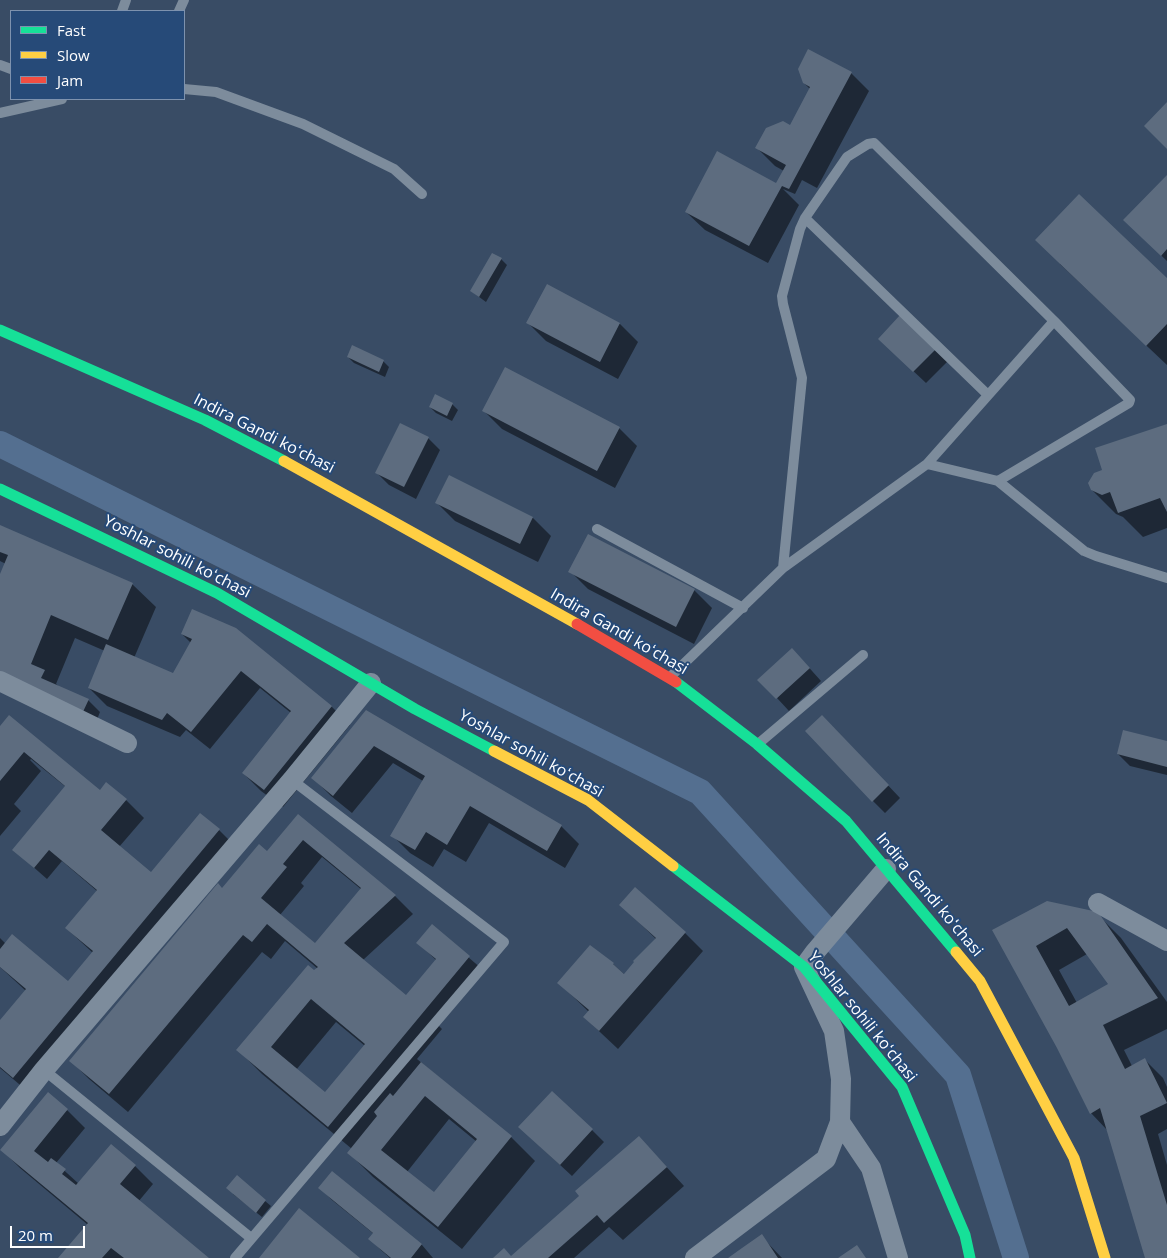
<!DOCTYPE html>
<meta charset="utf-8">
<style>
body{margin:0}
#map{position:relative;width:1167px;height:1258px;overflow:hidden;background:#394c65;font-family:"Open Sans",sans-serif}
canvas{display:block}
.legend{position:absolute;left:10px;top:10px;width:175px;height:90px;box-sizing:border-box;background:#264a78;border:1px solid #7d92ae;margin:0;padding:6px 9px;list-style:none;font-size:15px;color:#fff}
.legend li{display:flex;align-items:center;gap:10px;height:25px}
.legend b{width:25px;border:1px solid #7d92ae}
.scale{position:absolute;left:10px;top:1226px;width:75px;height:22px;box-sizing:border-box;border:2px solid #fff;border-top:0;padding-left:6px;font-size:15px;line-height:18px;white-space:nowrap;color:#fff;-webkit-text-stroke:4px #264a78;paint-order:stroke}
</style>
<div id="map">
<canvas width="1167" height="1258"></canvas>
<ul class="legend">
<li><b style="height:6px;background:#16e098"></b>Fast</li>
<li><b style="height:6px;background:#ffcf43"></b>Slow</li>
<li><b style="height:6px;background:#f24e42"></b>Jam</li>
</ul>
<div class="scale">20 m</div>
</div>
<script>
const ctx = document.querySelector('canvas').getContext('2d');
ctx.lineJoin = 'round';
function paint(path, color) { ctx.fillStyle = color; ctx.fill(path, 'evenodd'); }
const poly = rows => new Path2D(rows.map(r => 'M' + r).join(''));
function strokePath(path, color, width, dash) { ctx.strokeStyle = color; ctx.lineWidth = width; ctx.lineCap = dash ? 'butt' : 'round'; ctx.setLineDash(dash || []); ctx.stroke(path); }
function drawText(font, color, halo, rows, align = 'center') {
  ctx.font = font + ' "Open Sans",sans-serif'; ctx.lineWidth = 4; ctx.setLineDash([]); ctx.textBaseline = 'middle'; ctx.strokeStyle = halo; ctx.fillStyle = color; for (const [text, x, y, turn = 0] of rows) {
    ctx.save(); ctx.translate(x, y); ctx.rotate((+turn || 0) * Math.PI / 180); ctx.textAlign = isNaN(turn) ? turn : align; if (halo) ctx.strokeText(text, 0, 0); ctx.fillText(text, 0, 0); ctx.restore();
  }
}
const shadow = poly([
 [851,73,869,91,817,188,802,180,795,194,783,189,799,205,768,263,705,230,686,212,777,185,784,171,775,166,757,148,791,127,810,89,804,83],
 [1167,176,1167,261,1143,238],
 [501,259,507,265,486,302,471,291],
 [1060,264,1167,280,1167,365],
 [547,285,620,324,638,342,618,379,546,341,528,323],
 [901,316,948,361,926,383,892,351],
 [348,357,383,361,389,367,385,377,354,363],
 [452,404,458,410,452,421,436,413,430,407],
 [484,411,619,428,637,446,615,488,502,429],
 [1167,425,1167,528,1143,537,1123,517,1116,514,1092,490,1104,471],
 [428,438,440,450,416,499,389,485,377,473],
 [436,502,533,518,551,536,538,562,455,521],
 [0,526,132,584,156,607,134,658,173,675,191,643,182,634,236,629,332,707,350,725,283,807,261,791,243,773,291,713,260,688,210,749,186,730,180,737,107,706,89,688,105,651,75,638,56,684,61,688,88,700,100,712,94,727,10,695,0,577,6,564,0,561],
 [570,571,694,590,712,608,694,644,588,589],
 [804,662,821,681,789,711,777,698],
 [367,712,561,826,579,844,565,868,489,823,466,862,444,849,433,867,410,853,392,835,423,781,393,763,352,813,331,796,313,778],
 [0,728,100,791,126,800,144,818,119,847,151,874,219,830,237,848,32,1095,0,1068,0,1022,26,991,0,967,0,938,6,944,68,983,93,953,66,928,97,891,62,861,47,879,14,850,66,787,31,759,30,760,41,771,14,804,21,811,0,836],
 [834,728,900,798,885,813,873,801],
 [1167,742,1167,775,1130,766,1118,754],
 [298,816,395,896,413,914,363,960,410,1000,436,960,418,943,432,926,482,969,436,1023,442,1029,417,1059,511,1137,535,1161,462,1249,373,1177,349,1153,352,1149,262,1074,238,1050,319,975,318,969,285,941,271,959,262,952,128,1112,89,1079,71,1061,223,889,267,852],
 [322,857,362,890,316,945,280,915,304,886,301,883],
 [336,1022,365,1046,325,1094,296,1070],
 [449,1119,477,1142,434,1194,407,1172],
 [621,905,685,933,703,951,618,1049,584,1017,589,1012,559,983,591,947,613,964,625,975,656,939],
 [1097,914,1121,938,1167,1002,1167,1029,1124,1050,1132,1066,1145,1060,1163,1078,1167,1087,1167,1129,1158,1134,1167,1165,1167,1258,1147,1258,1108,1131,1091,1113,1058,1047,994,931],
 [1087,954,1110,985,1077,1003,1059,970],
 [67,1110,85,1128,56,1163,79,1184,135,1166,153,1184,138,1202,207,1258,60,1258,88,1225,20,1168,2,1150],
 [592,1130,604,1142,572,1176,532,1139],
 [639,1137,684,1186,623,1240,609,1227,574,1258,494,1258,512,1257,581,1196],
 [332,1173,422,1245,433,1258,390,1258,382,1251,370,1239,374,1234,332,1200,320,1188],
 [233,1194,265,1201,271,1206,262,1217],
 [761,1236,782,1258,730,1258]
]);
const canal = poly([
 [0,444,700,792,958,1075,1016,1258]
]);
const building = poly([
 [808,49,852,72,789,189,782,186,749,246,685,212,717,151,776,183,786,165,755,148,766,128,783,121,790,125,810,87,803,83,798,69],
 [1167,102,1167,149,1144,126],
 [1167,175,1167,249,1161,256,1123,220],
 [1079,194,1167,278,1167,324,1146,346,1035,240],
 [492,253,502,258,479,297,470,291],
 [547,284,620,323,600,362,526,323],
 [901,314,937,348,913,372,878,339],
 [352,345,384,360,379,372,347,357],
 [505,367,620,427,597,471,482,411],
 [435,394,453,403,447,416,429,407],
 [400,423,429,437,404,487,375,473],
 [1167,424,1167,512,1160,498,1118,513,1110,492,1102,495,1091,490,1088,483,1094,473,1102,470,1095,448],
 [449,475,533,517,520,544,435,503],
 [0,525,133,583,108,640,51,615,31,664,45,670,41,678,89,699,81,716,0,678,0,574,8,555,0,552],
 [588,534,695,589,676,627,568,572],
 [192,609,236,628,332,706,264,790,242,773,291,711,241,671,191,732,167,713,162,720,88,688,106,644,173,673,192,639,181,634],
 [792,648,810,668,776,699,757,680],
 [366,710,562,825,547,851,470,806,447,845,426,832,415,850,390,836,425,776,374,746,333,796,311,778],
 [9,715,100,790,106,782,127,799,101,830,151,872,200,813,220,829,13,1078,0,1067,0,1020,26,989,0,967,0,949,12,934,68,981,93,951,65,928,97,890,49,850,34,868,12,850,65,786,24,752,0,781,0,726],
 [822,715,889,785,872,802,805,731],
 [1123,730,1167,741,1167,767,1117,754],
 [298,814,396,895,344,943,406,995,436,959,416,943,432,924,470,956,328,1127,236,1050,308,965,314,970,318,967,267,924,252,942,243,935,109,1094,69,1061,218,883,222,888,259,844,267,851],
 [303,840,361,888,315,943,261,898,287,867,283,864],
 [311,999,365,1044,325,1092,271,1047],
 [635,887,686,932,599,1031,583,1017,589,1010,557,983,590,945,614,963,613,964,624,974,634,962,633,961,656,938,619,905],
 [1047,901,1098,912,1158,998,1103,1025,1125,1069,1145,1058,1167,1103,1140,1116,1167,1205,1167,1258,1145,1258,1100,1108,1090,1114,1057,1048,992,930],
 [1067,928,1108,984,1069,1006,1036,946],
 [421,1062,512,1136,438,1227,347,1153,377,1116,374,1112,390,1093,393,1096],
 [425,1096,477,1139,434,1192,381,1150],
 [552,1091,593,1129,560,1165,518,1127],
 [48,1092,68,1109,34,1151,48,1162,51,1158,66,1169,62,1174,76,1185,111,1144,136,1165,120,1184,209,1258,124,1258,111,1248,102,1258,58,1258,88,1223,0,1150],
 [639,1136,667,1167,604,1223,597,1215,548,1258,493,1258,504,1248,511,1256,579,1196,575,1191],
 [332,1171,422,1244,411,1258,391,1258,368,1239,373,1233,318,1188],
 [237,1175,266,1200,256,1213,226,1188],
 [299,1208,360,1258,259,1258],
 [762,1234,778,1258,728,1258,742,1248],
 [857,1245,866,1258,838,1258]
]);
const lane = poly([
 [122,11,126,0],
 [179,11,184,0],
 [0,65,11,69],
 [184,89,216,92,303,124,394,169,422,194],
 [0,113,62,99],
 [805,218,988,395],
 [927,464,998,481,1084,551,1096,556,1167,578],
 [998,481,1129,403,1130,400,1054,321],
 [597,529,743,608],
 [670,677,783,568,927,464,1054,321,874,143,868,144,847,157,805,218,800,229,782,296,783,304,802,378,783,568],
 [758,744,863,655],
 [44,1070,251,1238],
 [235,1258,504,942,292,780]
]);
const street = poly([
 [0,681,127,743],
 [1098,903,1167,941],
 [840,1122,871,1168,898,1258],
 [0,1126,44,1070,292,780,371,683],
 [695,1258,826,1159,840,1122,841,1079,834,1031,804,967,815,952,886,869]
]);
const fast = poly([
 [0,330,205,420,284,461],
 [0,489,217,593,415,709,494,751],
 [676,682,757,744,846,821,956,952],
 [673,866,804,967,902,1087,965,1235,970,1258]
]);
const slow = poly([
 [284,461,577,624],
 [494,751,588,800,673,866],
 [956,952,980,981,1074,1158,1105,1258]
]);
const jam = poly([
 [577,624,676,682]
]);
const streetNames = [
 ["Indira Gandi koʻchasi",264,434,27],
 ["Yoshlar sohili koʻchasi",177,557,27],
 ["Indira Gandi koʻchasi",619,632,30],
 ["Yoshlar sohili koʻchasi",531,754,29],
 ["Indira Gandi koʻchasi",929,895,50],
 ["Yoshlar sohili koʻchasi",862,1017,51]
];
paint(shadow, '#0007');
strokePath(canal, '#546f90', 26);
paint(building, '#5d6c7f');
strokePath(lane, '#7d8c9c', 10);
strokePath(street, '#7d8c9c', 20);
strokePath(fast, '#16e098', 11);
strokePath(slow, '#ffcf43', 11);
strokePath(jam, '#f24e42', 11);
drawText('16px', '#fff', '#264a78', streetNames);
</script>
